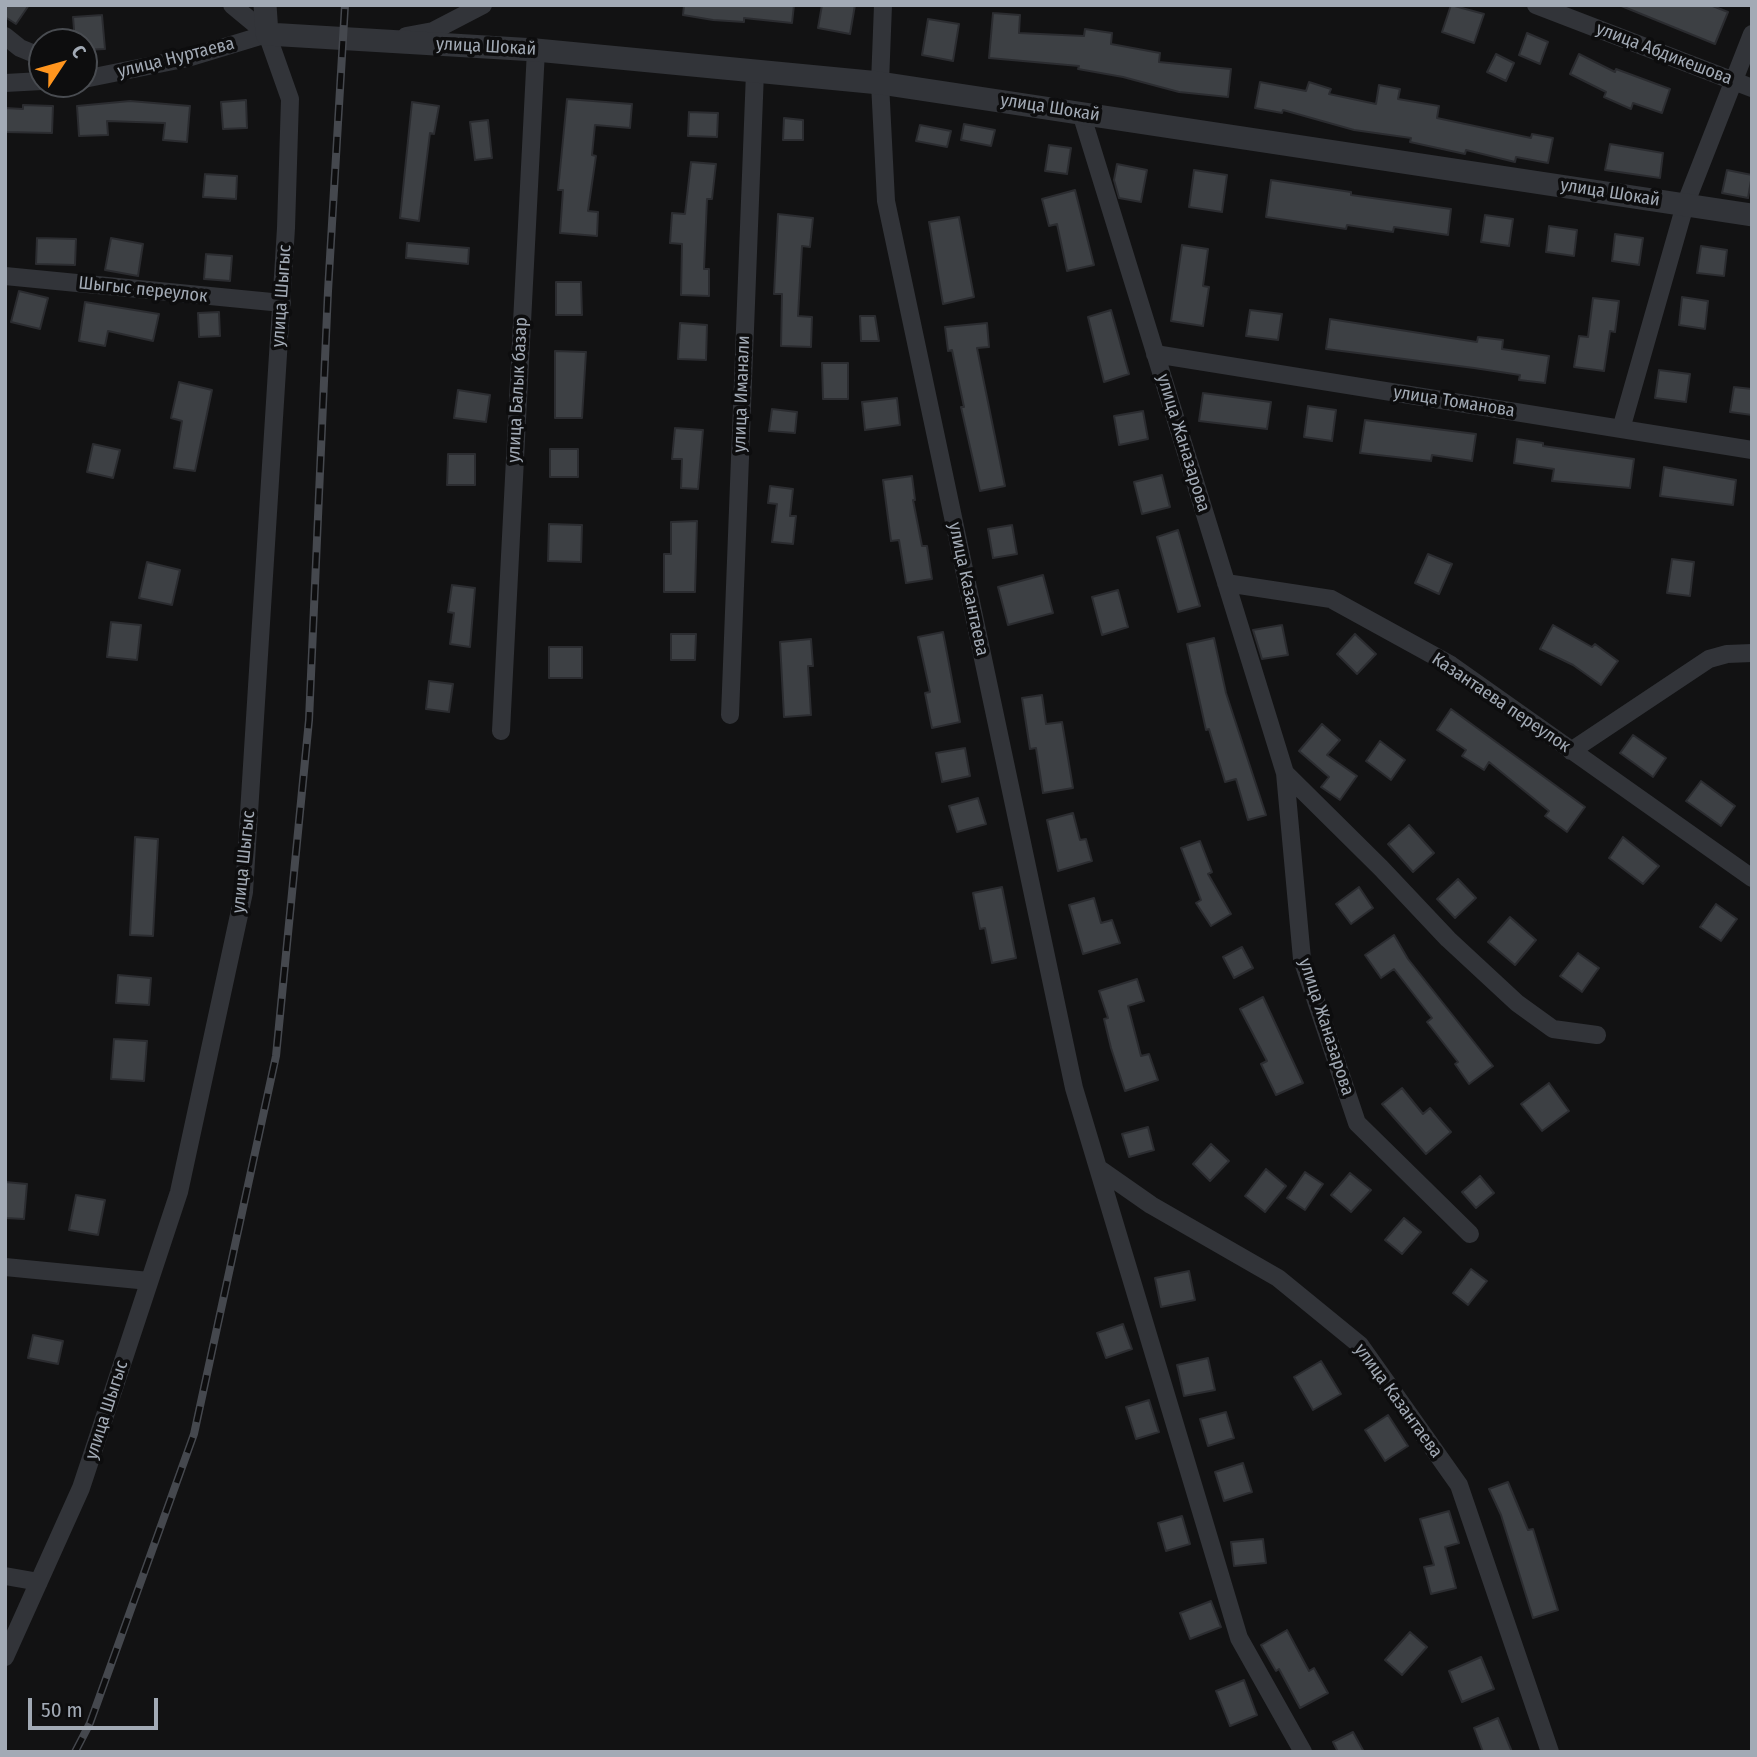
<!DOCTYPE html>
<meta charset="utf-8">
<style>
body{margin:0}
#map{position:relative;width:1757px;height:1757px;overflow:hidden;background:#121213;font-family:"Fira Sans Condensed",sans-serif}
canvas{display:block}
.frame{position:absolute;inset:0;border:7px solid #a2aab5;pointer-events:none}
.north{position:absolute;left:28px;top:28px;width:70px;height:70px;box-sizing:border-box;background:#0d0d0e;border:2px solid #494c51;border-radius:50%;rotate:54deg;font-size:19px;font-weight:700;line-height:28px;text-align:center;color:#a2aab5}
.north::after{content:'';display:block;margin:auto;width:24px;height:32px;background:#ff951e;clip-path:polygon(50% 0,100% 100%,50% 72%,0 100%)}
.scale{position:absolute;left:28px;top:1698px;width:130px;height:32px;box-sizing:border-box;border:4px solid #a2aab5;border-top:0;padding-left:9px;font-size:21px;line-height:24px;white-space:nowrap;color:#a2aab5;-webkit-text-stroke:5px #0d0d0e;paint-order:stroke}
</style>
<div id="map">
<canvas width="1757" height="1757"></canvas>
<div class="frame"></div>
<div class="north">С</div>
<div class="scale">50 m</div>
</div>
<script>
const ctx = document.querySelector('canvas').getContext('2d');
ctx.lineJoin = 'round';
function paint(path, color) { ctx.fillStyle = color; ctx.fill(path, 'evenodd'); }
const poly = rows => new Path2D(rows.map(r => 'M' + r).join(''));
function strokePath(path, color, width, dash) { ctx.strokeStyle = color; ctx.lineWidth = width; ctx.lineCap = dash ? 'butt' : 'round'; ctx.setLineDash(dash || []); ctx.stroke(path); }
function drawText(font, color, halo, rows, align = 'center') {
  ctx.font = font + ' "Fira Sans Condensed",sans-serif'; ctx.lineWidth = 7; ctx.setLineDash([]); ctx.textBaseline = 'middle'; ctx.strokeStyle = halo; ctx.fillStyle = color; for (const [text, x, y, turn = 0] of rows) {
    ctx.save(); ctx.translate(x, y); ctx.rotate((+turn || 0) * Math.PI / 180); ctx.textAlign = isNaN(turn) ? turn : align; if (halo) ctx.strokeText(text, 0, 0); ctx.fillText(text, 0, 0); ctx.restore();
  }
}
const building = poly([
 [5,5,29,5,16,24,5,17,5,5],
 [684,5,794,5,792,23,744,18,744,22,713,20,683,15,684,5],
 [822,5,855,5,850,34,818,28,822,5],
 [1451,5,1484,14,1474,43,1442,32,1451,5],
 [1619,5,1710,5,1728,12,1715,44,1619,5],
 [993,13,1020,15,1019,33,1084,36,1085,29,1112,33,1111,44,1160,53,1159,62,1231,69,1228,97,1179,92,1123,77,1078,69,1079,66,989,58,993,13],
 [102,15,105,49,84,50,84,42,75,42,73,17,102,15],
 [928,19,959,24,953,61,922,55,928,19],
 [1527,33,1548,42,1540,64,1519,55,1527,33],
 [1496,54,1514,63,1506,81,1487,72,1496,54],
 [1579,54,1615,72,1616,69,1670,89,1662,113,1633,103,1631,109,1604,97,1606,92,1570,74,1579,54],
 [1260,82,1306,91,1309,82,1331,89,1329,94,1376,104,1379,85,1400,89,1398,99,1439,106,1437,118,1531,138,1532,134,1553,138,1548,163,1516,157,1515,162,1466,150,1465,154,1410,142,1411,138,1354,130,1283,110,1282,113,1255,108,1260,82],
 [567,99,632,104,630,128,595,125,592,155,596,156,588,211,598,212,597,236,560,233,563,190,558,190,567,99],
 [246,100,247,128,223,129,221,102,246,100],
 [130,101,190,106,187,142,163,140,165,123,107,121,108,135,79,136,77,106,130,101],
 [412,102,439,106,434,134,430,133,419,221,400,218,412,102],
 [23,105,53,106,52,133,5,132,5,108,23,109,23,105],
 [689,112,718,113,717,137,688,136,689,112],
 [784,118,803,120,803,140,783,140,784,118],
 [488,120,492,158,475,160,470,122,488,120],
 [964,124,995,130,991,146,961,140,964,124],
 [920,125,951,131,947,147,916,141,920,125],
 [1610,144,1663,153,1660,178,1605,170,1610,144],
 [1049,145,1071,148,1067,174,1045,171,1049,145],
 [691,162,716,164,712,199,707,199,704,269,709,269,709,296,681,295,682,244,670,243,672,213,685,214,691,162],
 [1117,164,1147,170,1141,202,1119,198,1114,180,1117,164],
 [1194,170,1227,175,1222,212,1189,207,1194,170],
 [1727,170,1752,175,1748,198,1722,193,1727,170],
 [205,174,237,176,236,199,203,197,205,174],
 [1271,180,1351,192,1351,195,1451,209,1448,235,1394,227,1393,232,1347,225,1346,229,1266,217,1271,180],
 [1075,190,1094,265,1067,271,1057,224,1049,226,1042,199,1075,190],
 [778,214,813,218,810,247,802,246,798,316,812,317,811,347,781,346,782,294,774,294,778,214],
 [1485,215,1513,219,1509,246,1481,242,1485,215],
 [959,217,974,297,943,304,929,222,959,217],
 [1549,226,1577,230,1574,256,1546,252,1549,226],
 [1615,234,1643,238,1639,265,1612,261,1615,234],
 [37,238,76,239,75,265,36,264,37,238],
 [111,238,143,244,138,276,105,270,111,238],
 [407,243,469,248,468,264,406,258,407,243],
 [1182,245,1208,249,1203,286,1209,287,1203,326,1171,321,1182,245],
 [1701,246,1727,250,1724,276,1697,273,1701,246],
 [206,254,232,256,230,281,204,279,206,254],
 [556,282,581,282,582,315,556,315,556,282],
 [19,291,48,298,40,329,11,322,19,291],
 [1682,297,1708,301,1705,329,1679,325,1682,297],
 [1593,298,1619,301,1615,332,1610,331,1604,371,1574,367,1579,336,1588,337,1593,298],
 [85,302,159,314,153,341,108,331,105,346,79,341,85,302],
 [1111,310,1129,374,1104,382,1088,317,1111,310],
 [1250,310,1282,314,1278,340,1246,336,1250,310],
 [219,312,220,336,199,337,198,313,219,312],
 [860,316,875,316,879,341,861,341,860,316],
 [1330,319,1477,342,1478,337,1503,340,1502,349,1549,356,1545,383,1519,380,1520,375,1474,368,1326,349,1330,319],
 [680,323,707,325,706,360,678,359,680,323],
 [987,323,989,347,977,348,1005,486,980,491,961,407,964,407,952,350,948,351,945,327,987,323],
 [555,351,586,352,582,418,555,418,555,351],
 [822,363,848,363,848,399,823,399,822,363],
 [1659,370,1690,374,1686,402,1655,398,1659,370],
 [179,382,212,390,195,471,174,468,182,421,171,418,179,382],
 [1734,387,1752,389,1752,415,1730,412,1734,387],
 [458,390,490,395,486,422,454,418,458,390],
 [1203,393,1271,402,1267,429,1199,421,1203,393],
 [897,398,900,425,865,430,862,402,897,398],
 [1308,406,1336,410,1332,441,1304,437,1308,406],
 [772,409,797,412,795,433,769,431,772,409],
 [1143,411,1148,439,1119,445,1114,416,1143,411],
 [1365,420,1476,434,1472,461,1432,455,1431,461,1360,453,1365,420],
 [675,428,703,430,698,489,681,488,682,459,672,459,675,428],
 [1517,439,1543,443,1543,446,1634,459,1630,488,1552,481,1554,469,1514,463,1517,439],
 [93,444,120,450,113,478,87,472,93,444],
 [550,449,578,449,578,477,550,477,550,449],
 [448,454,475,454,475,485,447,485,448,454],
 [1664,467,1736,480,1733,505,1660,496,1664,467],
 [1162,475,1170,507,1142,514,1134,482,1162,475],
 [912,476,915,500,913,500,922,546,927,546,932,579,906,583,899,540,891,541,883,480,912,476],
 [770,486,793,489,790,516,796,516,793,544,772,542,777,504,768,503,770,486],
 [697,521,695,592,664,592,664,554,671,554,671,522,697,521],
 [549,524,582,525,581,562,548,561,549,524],
 [1012,525,1017,554,993,558,988,529,1012,525],
 [1178,530,1200,606,1178,612,1157,537,1178,530],
 [1428,554,1452,564,1439,594,1415,583,1428,554],
 [1672,559,1694,562,1690,596,1667,593,1672,559],
 [147,562,180,570,172,605,139,598,147,562],
 [1043,575,1053,613,1008,625,998,587,1043,575],
 [452,585,475,588,470,647,450,644,454,613,448,612,452,585],
 [1118,590,1128,627,1102,635,1092,597,1118,590],
 [111,622,141,625,137,660,107,657,111,622],
 [1282,625,1288,655,1262,659,1253,630,1282,625],
 [1553,625,1592,647,1595,644,1618,661,1601,685,1573,665,1540,649,1553,625],
 [943,632,960,722,932,728,925,693,930,692,918,637,943,632],
 [671,634,696,634,695,660,671,660,671,634],
 [1355,634,1376,654,1357,674,1337,654,1355,634],
 [1214,638,1226,693,1266,815,1248,820,1236,779,1225,782,1209,729,1206,730,1187,644,1214,638],
 [811,639,813,666,808,666,811,715,784,717,780,642,811,639],
 [549,647,582,647,582,678,549,678,549,647],
 [429,681,453,684,449,712,426,709,429,681],
 [1042,695,1046,724,1062,722,1073,788,1043,793,1036,748,1030,749,1022,698,1042,695],
 [1451,709,1585,807,1567,832,1545,816,1549,811,1489,762,1484,770,1462,756,1466,750,1437,730,1451,709],
 [1322,724,1340,740,1327,755,1357,776,1340,800,1321,787,1329,777,1299,751,1322,724],
 [1633,735,1666,758,1653,777,1620,753,1633,735],
 [1380,741,1405,760,1391,780,1366,761,1380,741],
 [965,748,970,776,942,782,936,753,965,748],
 [1701,781,1735,806,1721,826,1686,801,1701,781],
 [978,798,986,824,957,832,949,806,978,798],
 [1073,813,1080,840,1086,839,1092,861,1058,871,1047,820,1073,813],
 [1409,825,1434,853,1413,872,1388,844,1409,825],
 [135,837,158,839,153,936,130,935,135,837],
 [1623,837,1659,866,1643,884,1609,858,1623,837],
 [1200,841,1212,872,1208,874,1231,914,1211,926,1196,903,1201,900,1181,848,1200,841],
 [1458,879,1476,898,1455,918,1437,899,1458,879],
 [1002,887,1016,958,992,963,985,928,980,929,973,893,1002,887],
 [1359,887,1373,908,1351,924,1336,904,1359,887],
 [1094,898,1101,923,1112,920,1120,943,1083,954,1069,905,1094,898],
 [1716,904,1737,919,1721,941,1700,927,1716,904],
 [1510,917,1536,940,1515,965,1488,942,1510,917],
 [1394,935,1408,959,1493,1066,1469,1084,1455,1064,1458,1062,1427,1022,1432,1018,1394,969,1381,978,1365,955,1394,935],
 [1242,947,1253,968,1234,978,1223,957,1242,947],
 [1578,953,1599,968,1582,992,1560,976,1578,953],
 [118,975,151,978,149,1005,116,1003,118,975],
 [1137,979,1144,1001,1128,1006,1141,1056,1149,1054,1158,1080,1125,1091,1111,1048,1104,1019,1108,1018,1099,991,1137,979],
 [1263,997,1303,1083,1276,1095,1261,1064,1267,1061,1240,1009,1263,997],
 [114,1039,147,1041,144,1081,111,1079,114,1039],
 [1549,1083,1569,1111,1542,1131,1521,1104,1549,1083],
 [1402,1088,1423,1114,1430,1108,1451,1132,1426,1154,1382,1104,1402,1088],
 [1148,1127,1154,1150,1129,1157,1122,1134,1148,1127],
 [1211,1144,1229,1161,1210,1181,1193,1164,1211,1144],
 [1266,1169,1286,1186,1265,1212,1245,1196,1266,1169],
 [1305,1172,1323,1184,1305,1210,1287,1198,1305,1172],
 [1350,1173,1371,1190,1351,1212,1331,1195,1350,1173],
 [1480,1176,1494,1193,1476,1208,1462,1192,1480,1176],
 [5,1182,27,1184,24,1219,5,1218,5,1182],
 [76,1195,105,1200,98,1235,69,1230,76,1195],
 [1404,1218,1421,1232,1402,1254,1385,1240,1404,1218],
 [1471,1269,1487,1281,1468,1305,1453,1293,1471,1269],
 [1189,1271,1195,1300,1161,1307,1155,1278,1189,1271],
 [1123,1324,1132,1349,1106,1358,1097,1333,1123,1324],
 [33,1335,63,1341,58,1364,28,1358,33,1335],
 [1208,1358,1215,1390,1184,1396,1177,1365,1208,1358],
 [1321,1361,1341,1394,1313,1410,1294,1377,1321,1361],
 [1149,1400,1159,1432,1136,1439,1126,1407,1149,1400],
 [1226,1412,1234,1438,1208,1446,1200,1419,1226,1412],
 [1388,1415,1408,1446,1385,1461,1365,1430,1388,1415],
 [1243,1463,1252,1492,1224,1501,1215,1472,1243,1463],
 [1508,1482,1528,1530,1533,1529,1558,1610,1533,1618,1501,1515,1489,1489,1508,1482],
 [1449,1511,1459,1543,1445,1547,1456,1588,1431,1594,1424,1567,1434,1565,1420,1519,1449,1511],
 [1182,1516,1190,1544,1166,1551,1158,1523,1182,1516],
 [1263,1539,1266,1563,1234,1566,1231,1542,1263,1539],
 [1211,1601,1221,1627,1190,1639,1180,1613,1211,1601],
 [1287,1630,1309,1671,1314,1668,1328,1693,1300,1708,1279,1669,1276,1671,1261,1645,1287,1630],
 [1410,1632,1427,1647,1402,1675,1385,1660,1410,1632],
 [1481,1657,1494,1689,1462,1702,1449,1671,1481,1657],
 [1244,1680,1257,1715,1230,1726,1216,1691,1244,1680],
 [1498,1718,1512,1752,1483,1752,1474,1728,1498,1718],
 [1353,1732,1364,1752,1338,1752,1333,1742,1353,1732]
]);
const minor = poly([
 [232,5,267,34],
 [883,5,880,83,886,201,1074,1088,1239,1638,1303,1752],
 [1536,5,1752,88],
 [5,36,20,48,42,57],
 [406,36,433,31,483,5],
 [84,79,188,58,267,34],
 [5,83,42,81],
 [1081,113,1285,773,1302,959,1357,1123,1470,1234],
 [5,276,282,303],
 [1155,354,1752,450],
 [1621,429,1685,205,1752,34],
 [1226,583,1331,599,1451,665,1752,878],
 [730,715,755,72],
 [501,731,536,50],
 [1571,751,1709,659,1727,654,1752,653],
 [1285,773,1381,868,1448,939,1517,1003,1553,1029,1597,1035],
 [1098,1168,1151,1205,1278,1278,1360,1345,1459,1485,1550,1752],
 [5,1267,149,1281],
 [5,1576,39,1582],
 [5,1657,81,1488,179,1192,244,892,286,228,290,99,267,34]
]);
const tertiary = poly([
 [265,5,267,34,536,50,880,83,1752,215]
]);
const rail = poly([
 [75,1752,90,1723,194,1434,276,1056,309,720,328,291,345,5]
]);
const streetNames = [
 ["улица Шокай",486,47,3],
 ["улица Абдикешова",1664,54,21],
 ["улица Нуртаева",176,58,-14],
 ["улица Шокай",1050,108,9],
 ["улица Шокай",1610,193,9],
 ["Шыгыс переулок",143,290,6],
 ["улица Шыгыс",282,296,-86],
 ["улица Балык базар",518,390,-87],
 ["улица Иманали",742,394,-88],
 ["улица Томанова",1454,402,9],
 ["улица Жаназарова",1183,443,73],
 ["улица Казантаева",968,589,78],
 ["Казантаева переулок",1501,703,34],
 ["улица Шыгыс",244,862,-84],
 ["улица Жаназарова",1326,1027,72],
 ["улица Казантаева",1398,1401,54],
 ["улица Шыгыс",107,1410,-72]
];
paint(building, '#3d4044');
strokePath(building, '#2b2c30', 2);
strokePath(minor, '#323439', 18);
strokePath(tertiary, '#323439', 23);
strokePath(rail, '#45484e', 8);
strokePath(rail, '#0d0d0e', 5, [16]);
drawText('18px', '#a2aab5', '#0d0d0e', streetNames);
</script>
